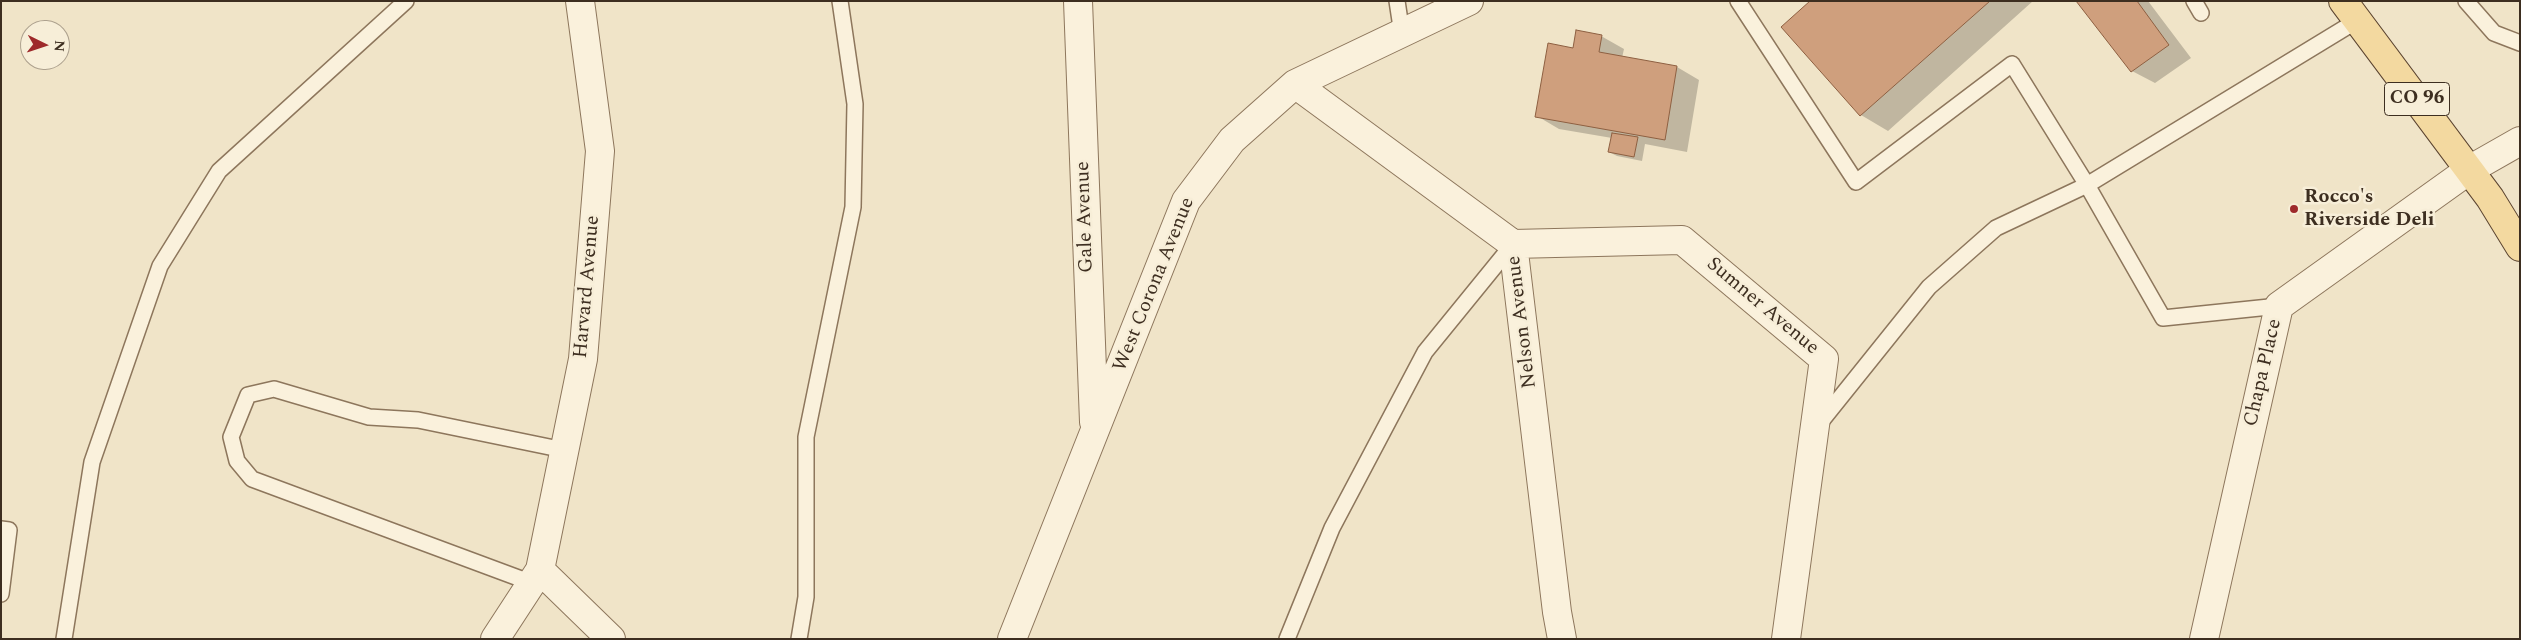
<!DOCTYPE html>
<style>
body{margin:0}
#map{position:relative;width:2521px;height:640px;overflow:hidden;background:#f0e4c8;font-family:Spectral,serif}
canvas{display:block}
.frame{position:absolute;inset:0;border:2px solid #3d2e20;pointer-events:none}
.north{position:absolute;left:20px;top:20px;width:50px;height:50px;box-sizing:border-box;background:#f7eed8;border:1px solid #ada18e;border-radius:50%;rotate:94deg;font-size:14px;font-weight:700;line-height:20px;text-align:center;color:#3d2e20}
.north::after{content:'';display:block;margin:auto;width:18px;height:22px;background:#9e2a2b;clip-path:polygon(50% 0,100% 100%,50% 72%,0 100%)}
</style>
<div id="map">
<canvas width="2521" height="640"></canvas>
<div class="frame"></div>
<div class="north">N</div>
</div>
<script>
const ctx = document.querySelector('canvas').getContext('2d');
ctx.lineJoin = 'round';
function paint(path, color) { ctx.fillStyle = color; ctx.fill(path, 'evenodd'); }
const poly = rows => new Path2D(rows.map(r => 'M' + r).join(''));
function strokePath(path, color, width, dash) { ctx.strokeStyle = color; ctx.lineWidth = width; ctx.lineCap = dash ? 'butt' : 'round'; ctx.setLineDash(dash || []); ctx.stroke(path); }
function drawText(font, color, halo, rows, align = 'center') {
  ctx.font = font + ' Spectral,serif'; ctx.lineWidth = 5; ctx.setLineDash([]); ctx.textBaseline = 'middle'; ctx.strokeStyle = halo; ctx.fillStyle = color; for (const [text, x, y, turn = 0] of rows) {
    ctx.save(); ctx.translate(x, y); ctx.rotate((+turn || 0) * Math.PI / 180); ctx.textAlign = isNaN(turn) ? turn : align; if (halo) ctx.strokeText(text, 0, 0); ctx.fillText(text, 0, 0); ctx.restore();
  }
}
const shadow = poly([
 [1812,1,2033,1,1888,131,1861,115,1783,27],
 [2078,1,2148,1,2191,58,2155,83,2132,71],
 [1601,36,1624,49,1622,58,1677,67,1699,80,1687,152,1645,144,1642,161,1617,156,1609,152,1612,138,1559,129,1537,116,1574,50]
]);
const building = poly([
 [1810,1,1990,1,1860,116,1781,27,1810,1],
 [2076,1,2137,1,2169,45,2131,72,2076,1],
 [1576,30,1602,35,1599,52,1677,66,1665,140,1535,117,1548,43,1573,48,1576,30],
 [1612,133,1638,137,1634,157,1608,152,1612,133]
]);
const lane = poly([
 [1397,1,1402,34],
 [1738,1,1856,182,2012,64,2087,185,1996,228,1929,287,1819,424],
 [2194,1,2201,13],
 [2466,1,2494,33,2520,43],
 [2279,306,2163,318,2087,185,2358,20],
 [1,529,9,530,1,594],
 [532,583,252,479,237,461,231,437,248,395,274,389,369,417,418,420,564,450],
 [64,639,92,462,160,266,219,171,406,1],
 [799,639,806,597,806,437,853,207,855,104,840,1],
 [1287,639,1332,528,1425,352,1513,244]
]);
const street = poly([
 [1078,1,1094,422],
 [1295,84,1513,244,1557,612,1562,639],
 [1513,244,1682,240,1824,359,1786,639],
 [540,570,611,639],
 [495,639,540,570,583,359,600,151,580,1],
 [1012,639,1186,201,1232,140,1295,84,1469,1],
 [2204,639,2279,306,2469,170,2520,141]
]);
const primary = poly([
 [2343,1,2490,198,2520,247]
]);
const markers = [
 [2294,209,5,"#9e2a2b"]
];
const shields = [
 [2417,99,65]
];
const shieldNames = [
 ["CO 96",2417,99]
];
const poiNames = [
 ["Rocco's",2304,198],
 ["Riverside Deli",2304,221]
];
const streetNames = [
 ["Gale Avenue",1086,217,-92],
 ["West Corona Avenue",1155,285,-68],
 ["Harvard Avenue",588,287,-85],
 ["Sumner Avenue",1762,307,40],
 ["Nelson Avenue",1523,322,-97],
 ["Chapa Place",2264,373,-77]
];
paint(shadow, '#0003');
paint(building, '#cf9f7d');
strokePath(building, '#8d5f41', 1);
strokePath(lane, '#8d765c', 18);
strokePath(street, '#8d765c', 30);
strokePath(primary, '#5b4430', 30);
strokePath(lane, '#faf1dc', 15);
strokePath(street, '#faf1dc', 28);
strokePath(primary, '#f3d9a0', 28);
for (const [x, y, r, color] of markers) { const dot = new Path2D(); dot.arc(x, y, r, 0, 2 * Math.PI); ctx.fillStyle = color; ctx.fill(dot); strokePath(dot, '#f7eed8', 2); }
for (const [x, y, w] of shields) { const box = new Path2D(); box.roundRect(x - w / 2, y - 16.5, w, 33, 4); ctx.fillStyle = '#f7eed8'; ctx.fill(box); strokePath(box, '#3d2e20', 1); }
drawText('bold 19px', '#3d2e20', null, shieldNames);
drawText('bold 20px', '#3d2e20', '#f7eed8', poiNames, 'left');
drawText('20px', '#3d2e20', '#f7eed8', streetNames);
</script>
